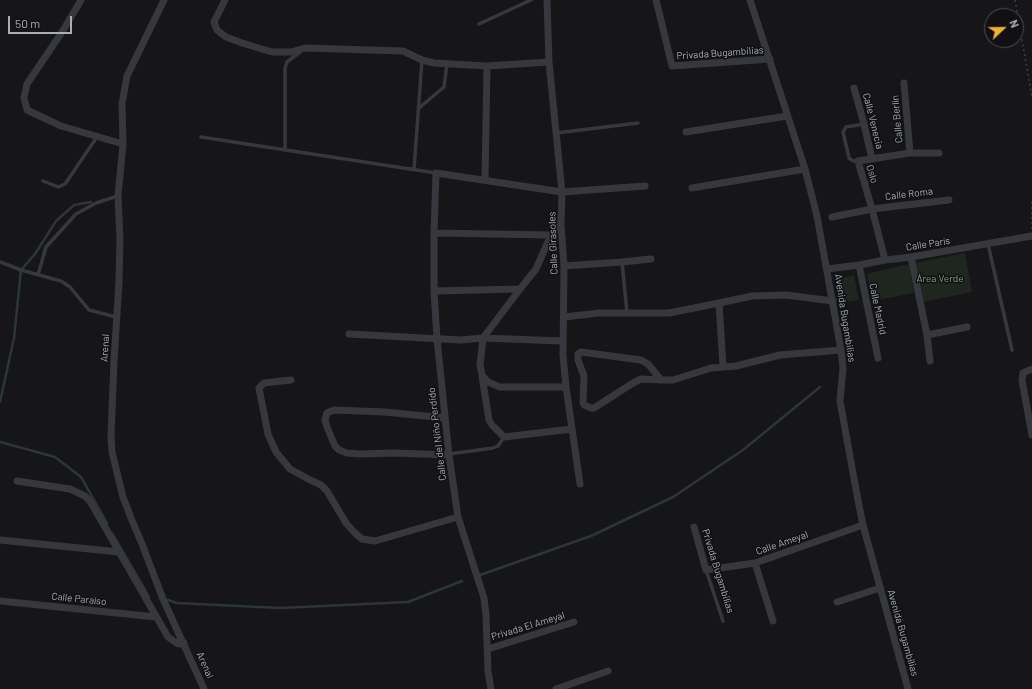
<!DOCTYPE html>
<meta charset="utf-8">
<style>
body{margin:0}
#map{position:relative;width:1032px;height:689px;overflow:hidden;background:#161618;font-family:Barlow,sans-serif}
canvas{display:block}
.north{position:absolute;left:984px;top:8px;width:40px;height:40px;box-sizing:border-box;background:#111113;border:1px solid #4d4f55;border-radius:50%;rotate:68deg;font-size:11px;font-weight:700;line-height:16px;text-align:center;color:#a8adb8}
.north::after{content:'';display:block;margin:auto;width:14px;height:18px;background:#f2b134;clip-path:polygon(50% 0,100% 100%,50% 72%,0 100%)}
.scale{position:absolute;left:8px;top:16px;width:64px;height:18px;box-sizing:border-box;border:2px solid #a8adb8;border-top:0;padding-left:5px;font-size:12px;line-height:14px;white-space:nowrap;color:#a8adb8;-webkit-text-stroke:3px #111113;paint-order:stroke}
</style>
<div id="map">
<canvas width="1032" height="689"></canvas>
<div class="north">N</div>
<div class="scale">50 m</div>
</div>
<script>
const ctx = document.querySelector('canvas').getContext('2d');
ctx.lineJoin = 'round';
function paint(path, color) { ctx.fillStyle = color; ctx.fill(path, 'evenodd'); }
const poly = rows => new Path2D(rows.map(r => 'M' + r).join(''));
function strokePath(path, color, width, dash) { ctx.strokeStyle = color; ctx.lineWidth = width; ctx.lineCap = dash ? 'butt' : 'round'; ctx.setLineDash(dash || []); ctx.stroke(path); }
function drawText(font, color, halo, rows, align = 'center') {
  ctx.font = font + ' Barlow,sans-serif'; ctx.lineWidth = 3; ctx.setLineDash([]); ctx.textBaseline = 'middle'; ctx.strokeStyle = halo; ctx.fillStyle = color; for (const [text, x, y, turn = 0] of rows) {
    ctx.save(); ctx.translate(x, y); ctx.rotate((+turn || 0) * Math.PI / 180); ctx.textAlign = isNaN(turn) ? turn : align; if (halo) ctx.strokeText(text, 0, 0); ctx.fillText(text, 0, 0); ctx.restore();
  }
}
const green = poly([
 [965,253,972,292,924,302,916,263],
 [909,264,914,293,872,301,867,274],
 [854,275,859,300,840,303,835,279]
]);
const stream = poly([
 [0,402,14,338,21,270,35,254,56,221,74,205,91,202],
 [0,442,55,457,81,477,107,523],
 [112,533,149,597],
 [480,575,591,536,673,497,743,450,820,387],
 [168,600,177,603,197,604,280,608,408,602,462,581]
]);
const path = poly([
 [1015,0,1032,97],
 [1032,229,1032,201]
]);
const lane = poly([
 [479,24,531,0],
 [419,108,444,87,447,64],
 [556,133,638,123],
 [201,137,436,173],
 [285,149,285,68,287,62,300,52],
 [858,161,853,161,849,158,843,132,846,127,864,124],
 [414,169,422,60],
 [43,181,58,187,65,184,97,137],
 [988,244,1012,350],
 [0,262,21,270,61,281,70,287,89,310,116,317],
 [622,262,627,313],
 [38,275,46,247,76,214,96,203,118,196],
 [449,454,493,448,498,446,504,437],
 [706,570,723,621]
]);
const street = poly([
 [81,0,64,29,27,84,24,98,27,110,61,126,123,144],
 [164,0,127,76,122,104,123,144,118,196,120,239,119,281,114,361,111,435,112,452,123,497,131,518,142,544,163,599,204,689],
 [225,0,214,22,217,30,226,37,242,43,272,52,291,52,305,48,403,51,422,60,434,63,487,66,549,62],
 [547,0,549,62,562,192,561,224,564,266,563,355,566,387,580,484],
 [656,0,672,66,770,59],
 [750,0,805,169,817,216,841,350,843,368,840,401,857,495,863,525,908,689],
 [904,83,910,153],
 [854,88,864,124,872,159],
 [686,132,787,116],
 [485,180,487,66],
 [692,188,805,169],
 [832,217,872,209,949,200],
 [434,233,551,235,561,224],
 [911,257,927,335,930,361],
 [885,260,872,209,858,161,910,153,939,153],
 [859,265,878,358],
 [564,266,622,262,651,259],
 [827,269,859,265,885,260,911,257,1032,236],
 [520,289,483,338,480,365,482,375,488,382,500,387,566,387],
 [434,291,520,289,536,269,551,235],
 [564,317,599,313,669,313,719,303],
 [349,334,461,340,483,338,562,341],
 [927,335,967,327],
 [723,366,719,303,752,296,786,295,833,301],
 [1032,369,1023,373,1022,380,1032,435],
 [482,376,489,420,492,425,504,437,572,429],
 [291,380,264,383,259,388,268,434,276,452,290,469,310,480,321,485,327,491,346,523,355,533,362,539,375,541,458,517],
 [661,380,648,364,641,360,581,352,578,354,578,360,584,376,583,402,584,405,591,408,594,408,633,383,641,379,661,380,673,380,711,368,736,366,780,355,841,350],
 [445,418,385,412,334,410,327,413,325,420,327,427,335,446,339,450,347,453,359,454,395,453,449,455],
 [17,481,70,489,85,496,90,501,168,637,178,644,184,643],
 [694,527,706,570,755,563,863,525],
 [0,540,119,552],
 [755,563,773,621],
 [0,601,156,617],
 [837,602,880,588],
 [488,649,574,622],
 [491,689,488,671,486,615,484,598,458,517,449,455,437,339,434,291,434,233,436,173,562,192,645,186],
 [556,689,608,671]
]);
const streetNames = [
 ["Privada Bugambilias",720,53,-4],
 ["Calle Berlín",897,119,-95],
 ["Calle Venecia",873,121,76],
 ["Oslo",872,174,73],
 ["Calle Roma",909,194,-7],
 ["Calle Girasoles",553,243,-92],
 ["Calle París",928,244,-9],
 ["Calle Madrid",878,309,78],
 ["Avenida Bugambilias",845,318,81],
 ["Arenal",105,348,-87],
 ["Calle del Niño Perdido",437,434,-97],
 ["Calle Ameyal",782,543,-19],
 ["Privada Bugambilias",718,571,73],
 ["Calle Paraíso",79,599,6],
 ["Privada El Ameyal",528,626,-17],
 ["Avenida Bugambilias",903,633,74],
 ["Arenal",205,665,66]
];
const parkNames = [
 ["Área Verde",940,279]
];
paint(green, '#1e261f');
strokePath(stream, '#2c353c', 2.5);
strokePath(path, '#3d3f44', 1.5, [2, 3]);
strokePath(lane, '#37383d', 3.5);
strokePath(street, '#37383d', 7);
drawText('10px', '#a8adb8', '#111113', streetNames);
drawText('10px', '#7fa381', '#111113', parkNames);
</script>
